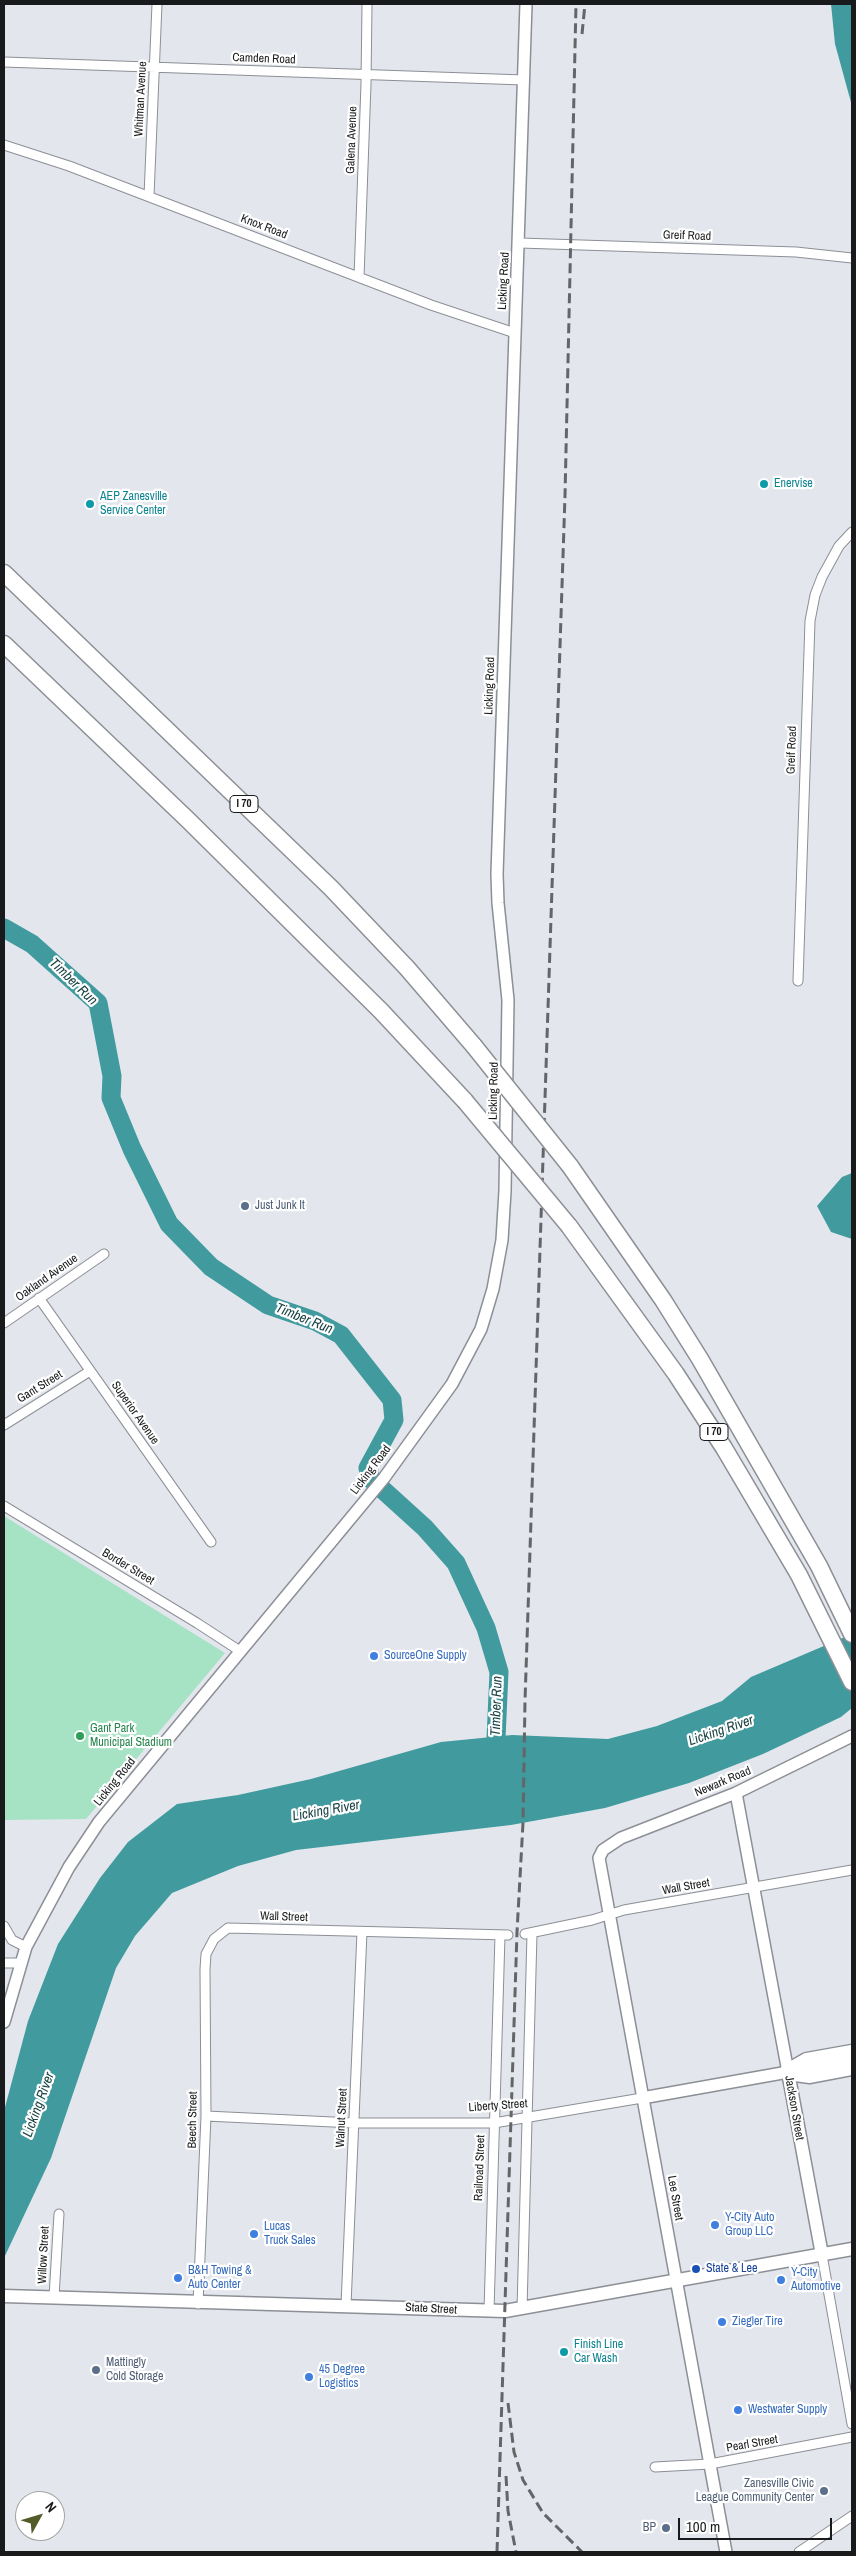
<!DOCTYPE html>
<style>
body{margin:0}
#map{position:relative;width:856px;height:2556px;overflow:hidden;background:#e3e7ed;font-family:"Archivo Narrow",sans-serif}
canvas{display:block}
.frame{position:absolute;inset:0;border:5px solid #191a1c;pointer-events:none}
.north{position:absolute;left:15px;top:2491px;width:50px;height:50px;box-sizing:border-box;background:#fff;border:1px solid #a3a3a4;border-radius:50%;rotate:51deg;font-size:14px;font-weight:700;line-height:20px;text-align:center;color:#191a1c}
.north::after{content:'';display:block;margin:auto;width:18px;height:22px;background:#525b2a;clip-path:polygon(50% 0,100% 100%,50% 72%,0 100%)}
.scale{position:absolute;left:678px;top:2518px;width:154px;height:22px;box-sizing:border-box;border:2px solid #191a1c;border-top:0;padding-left:6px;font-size:15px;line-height:18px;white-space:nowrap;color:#191a1c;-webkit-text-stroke:4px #fff;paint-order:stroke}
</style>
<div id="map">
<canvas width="856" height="2556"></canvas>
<div class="frame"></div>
<div class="north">N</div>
<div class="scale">100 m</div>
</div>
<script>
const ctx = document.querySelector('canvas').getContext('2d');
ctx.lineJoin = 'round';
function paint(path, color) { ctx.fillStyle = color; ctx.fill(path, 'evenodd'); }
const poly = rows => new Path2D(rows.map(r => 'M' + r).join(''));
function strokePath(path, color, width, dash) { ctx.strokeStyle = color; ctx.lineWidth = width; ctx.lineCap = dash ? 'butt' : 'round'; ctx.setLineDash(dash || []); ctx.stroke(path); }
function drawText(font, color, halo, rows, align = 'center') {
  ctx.font = font + ' "Archivo Narrow",sans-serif'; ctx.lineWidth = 4.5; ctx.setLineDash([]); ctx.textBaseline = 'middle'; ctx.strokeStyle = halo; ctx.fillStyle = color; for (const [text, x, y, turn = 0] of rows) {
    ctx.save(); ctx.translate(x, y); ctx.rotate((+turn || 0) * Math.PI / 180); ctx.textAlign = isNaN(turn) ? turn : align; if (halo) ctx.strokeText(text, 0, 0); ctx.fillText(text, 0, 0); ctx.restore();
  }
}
const green = poly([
 [4,1516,225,1653,86,1819,4,1820]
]);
const water = poly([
 [831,4,852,4,852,106,835,44],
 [852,1173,852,1239,831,1232,817,1206,842,1177],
 [852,1634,852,1708,841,1717,763,1754,689,1783,605,1808,511,1825,296,1850,238,1866,172,1893,135,1936,116,1968,51,2158,4,2258,4,2111,28,2021,58,1944,100,1878,128,1842,177,1804,238,1795,311,1779,441,1742,512,1735,608,1739,657,1726,722,1701,751,1677]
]);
const river = poly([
 [4,928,32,944,98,1003,112,1076,111,1098,132,1149,169,1224,211,1267,268,1305,315,1321,341,1335,392,1400,394,1420,368,1468,371,1479,425,1528,456,1563,486,1628,499,1672,495,1761]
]);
const minor = poly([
 [4,62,524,80],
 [4,145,69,166,431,305,515,333],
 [149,196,157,4],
 [520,243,796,252,852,258],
 [359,277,366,84,367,4],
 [798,981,810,621,815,595,822,577,839,546,852,532],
 [39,1298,211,1542],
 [4,1323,104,1254],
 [4,1425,90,1371],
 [4,1506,197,1623,240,1651],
 [4,1926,12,1940,26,1947],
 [525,1934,592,1920,624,1910,852,1870],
 [4,1963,20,1963],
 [206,2116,354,2123,494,2123,642,2098],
 [822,2255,852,2424],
 [54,2297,59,2214],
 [198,2304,206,2116,205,1969,206,1954,214,1939,228,1928,508,1935],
 [346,2305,362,1932],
 [522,2309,532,1934],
 [489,2311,500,1935],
 [655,2467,710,2464,852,2437],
 [799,2552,852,2516]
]);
const tertiary = poly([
 [4,2022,26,1947,69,1867,99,1822,384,1478,452,1384,481,1329,493,1289,502,1240,505,1191,508,1000,498,903,497,874,526,4],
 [642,2098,788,2072,736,1793],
 [726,2552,599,1858,603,1850,621,1838,736,1793,852,1736]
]);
const secondary = poly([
 [788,2072,822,2255],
 [4,2296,505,2311,852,2249]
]);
const motorway = poly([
 [4,573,331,888,407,968,474,1046],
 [4,644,188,820,381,1011,465,1101],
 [570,1166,663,1300,700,1359,819,1566,852,1634],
 [569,1226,676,1374,724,1448,799,1575,852,1682],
 [788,2072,807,2061,852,2053],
 [788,2072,810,2075,852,2067]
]);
const rail = poly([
 [582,34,585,4],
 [508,2403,514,2452,523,2480,543,2513,582,2552],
 [506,2476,508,2511,516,2552],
 [497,2552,517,1932,523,1823,525,1701,565,496,576,4]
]);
const motorwayBridge = poly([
 [474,1046,570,1166],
 [465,1101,569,1226]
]);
const markers = [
 [764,484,5,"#0f9aa8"],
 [90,504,5,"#0f9aa8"],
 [245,1206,5,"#5c6f8a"],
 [374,1656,5,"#3f7fe0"],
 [80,1736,5,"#2e9e5b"],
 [715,2225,5,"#3f7fe0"],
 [254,2234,5,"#3f7fe0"],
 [696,2269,5,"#1a4fb4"],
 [178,2278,5,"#3f7fe0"],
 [781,2280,5,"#3f7fe0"],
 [722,2322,5,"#3f7fe0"],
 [564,2352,5,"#0f9aa8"],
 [96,2370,5,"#5c6f8a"],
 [309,2377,5,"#3f7fe0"],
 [738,2410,5,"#3f7fe0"],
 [824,2491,5,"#5c6f8a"],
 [666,2528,5,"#5c6f8a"]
];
const shields = [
 [244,804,28],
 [714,1432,28]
];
const shieldNames = [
 ["I 70",244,804],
 ["I 70",714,1432]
];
const streetNames = [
 ["Camden Road",264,59,2],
 ["Whitman Avenue",141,99,-87],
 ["Galena Avenue",352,140,-88],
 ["Knox Road",264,227,21],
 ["Greif Road",687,236,2],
 ["Licking Road",504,281,-87],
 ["Licking Road",490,686,-88],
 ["Greif Road",792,750,-88],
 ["Licking Road",494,1091,-89],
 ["Oakland Avenue",47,1278,-35],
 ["Gant Street",40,1387,-32],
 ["Superior Avenue",135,1413,55],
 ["Licking Road",371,1470,-53],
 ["Border Street",128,1567,31],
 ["Licking Road",115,1782,-51],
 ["Newark Road",723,1782,-23],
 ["Wall Street",686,1887,-10],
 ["Wall Street",284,1917,2],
 ["Liberty Street",498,2106,-4],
 ["Jackson Street",794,2108,80],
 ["Walnut Street",342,2118,-87],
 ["Beech Street",193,2120,-89],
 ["Railroad Street",480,2168,-88],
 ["Lee Street",675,2198,80],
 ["Willow Street",44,2255,-87],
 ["State Street",431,2309,3],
 ["Pearl Street",752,2444,-10]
];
const cultureNames = [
 ["Enervise",774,484],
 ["AEP Zanesville",100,497],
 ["Service Center",100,511],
 ["Finish Line",574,2345],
 ["Car Wash",574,2359]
];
const serviceNames = [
 ["Just Junk It",255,1206],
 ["Mattingly",106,2363],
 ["Cold Storage",106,2377],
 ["Zanesville Civic",814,2484,"right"],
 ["League Community Center",814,2498,"right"],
 ["BP",656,2528,"right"]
];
const shopNames = [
 ["SourceOne Supply",384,1656],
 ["Y-City Auto",725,2218],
 ["Group LLC",725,2232],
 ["Lucas",264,2227],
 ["Truck Sales",264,2241],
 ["B&H Towing &",188,2271],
 ["Auto Center",188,2285],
 ["Y-City",791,2273],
 ["Automotive",791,2287],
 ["Ziegler Tire",732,2322],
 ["45 Degree",319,2370],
 ["Logistics",319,2384],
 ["Westwater Supply",748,2410]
];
const leisureNames = [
 ["Gant Park",90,1729],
 ["Municipal Stadium",90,1743]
];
const transitNames = [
 ["State & Lee",706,2269]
];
const waterNames = [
 ["Timber Run",73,982,44],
 ["Timber Run",304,1319,22],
 ["Timber Run",497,1706,-88],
 ["Licking River",721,1731,-19],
 ["Licking River",326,1811,-10],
 ["Licking River",39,2105,-70]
];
paint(green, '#a6e2c4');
paint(water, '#419b9e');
strokePath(river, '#419b9e', 19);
strokePath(minor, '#8c8f95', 11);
strokePath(tertiary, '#8c8f95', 14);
strokePath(secondary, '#8c8f95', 15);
strokePath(motorway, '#8c8f95', 19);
strokePath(minor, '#fff', 9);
strokePath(tertiary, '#fff', 11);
strokePath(secondary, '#fff', 12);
strokePath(motorway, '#fff', 16);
strokePath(rail, '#636568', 3, [10, 5]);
strokePath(motorwayBridge, '#8c8f95', 19, []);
strokePath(motorwayBridge, '#fff', 16);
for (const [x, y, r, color] of markers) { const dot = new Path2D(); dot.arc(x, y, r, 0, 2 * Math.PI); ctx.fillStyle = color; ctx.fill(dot); strokePath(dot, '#fff', 2); }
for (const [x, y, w] of shields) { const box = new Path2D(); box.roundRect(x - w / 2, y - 8.5, w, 17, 4); ctx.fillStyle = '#fff'; ctx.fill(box); strokePath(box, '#191a1c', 1); }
drawText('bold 11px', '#191a1c', null, shieldNames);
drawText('12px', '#191a1c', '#fff', streetNames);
drawText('12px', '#0d838f', '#fff', cultureNames, 'left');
drawText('12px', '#4e5e75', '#fff', serviceNames, 'left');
drawText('12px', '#366cbe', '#fff', shopNames, 'left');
drawText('12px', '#27864d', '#fff', leisureNames, 'left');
drawText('12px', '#164399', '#fff', transitNames, 'left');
drawText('italic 14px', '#1b4445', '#fff', waterNames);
</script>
